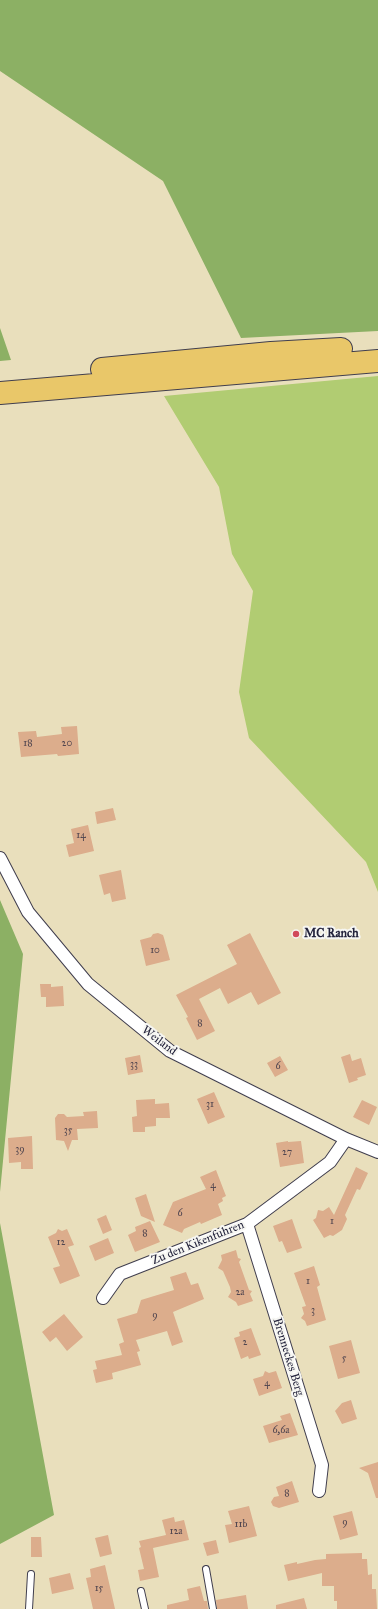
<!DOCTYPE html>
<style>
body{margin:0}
canvas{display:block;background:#e9dfbc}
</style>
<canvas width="378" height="1609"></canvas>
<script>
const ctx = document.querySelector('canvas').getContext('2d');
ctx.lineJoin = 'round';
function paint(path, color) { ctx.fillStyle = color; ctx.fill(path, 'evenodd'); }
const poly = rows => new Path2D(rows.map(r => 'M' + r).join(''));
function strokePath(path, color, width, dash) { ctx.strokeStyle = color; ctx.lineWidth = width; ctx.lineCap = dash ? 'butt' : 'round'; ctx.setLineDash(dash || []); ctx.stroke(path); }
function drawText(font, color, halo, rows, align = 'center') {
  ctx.font = font + ' "IM FELL Great Primer",serif'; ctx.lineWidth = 4; ctx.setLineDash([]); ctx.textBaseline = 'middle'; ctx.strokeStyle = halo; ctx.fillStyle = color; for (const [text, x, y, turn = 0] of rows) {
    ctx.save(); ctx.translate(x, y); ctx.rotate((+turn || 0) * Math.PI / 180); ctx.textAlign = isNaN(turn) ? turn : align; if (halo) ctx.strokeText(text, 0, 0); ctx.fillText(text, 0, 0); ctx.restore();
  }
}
const green = poly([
 [378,376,378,892,366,862,249,738,239,692,253,591,232,554,219,487,164,396]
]);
const forest = poly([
 [0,0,378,0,378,331,241,338,163,181,0,71],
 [0,328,11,360,0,361],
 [0,900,23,954,0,1192],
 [0,1223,54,1515,0,1544]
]);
const building = poly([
 [77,726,79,754,58,756,57,754,21,757,18,732,36,731,37,737,62,734,61,727],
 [113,808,116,820,97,824,95,812],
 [88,825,94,851,69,857,66,845,74,843,71,829],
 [121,870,126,899,112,902,110,893,104,895,99,875],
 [158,933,163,935,164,938,170,960,146,966,140,940,151,937,153,934],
 [250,933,281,993,258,1005,251,992,228,1004,220,988,199,999,215,1031,197,1040,186,1018,188,1017,176,995,237,964,227,945],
 [40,984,51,984,51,987,63,986,64,1006,46,1007,46,997,41,997],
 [350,1054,352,1061,361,1058,366,1075,357,1078,358,1080,349,1083,341,1057],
 [140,1055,143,1072,128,1075,125,1058],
 [280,1056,288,1070,275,1077,267,1063],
 [214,1092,225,1117,208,1124,197,1099],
 [155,1099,155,1104,169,1103,170,1118,156,1118,156,1126,145,1127,145,1132,133,1132,132,1117,137,1116,136,1100],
 [362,1100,377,1107,369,1125,353,1117],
 [97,1111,98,1128,77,1129,78,1140,72,1140,68,1151,64,1141,56,1140,55,1118,58,1114,64,1114,67,1117,84,1116,83,1112],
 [32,1136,33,1169,21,1169,21,1162,9,1163,8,1138],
 [288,1141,288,1142,301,1141,304,1163,280,1167,276,1143],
 [356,1167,368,1173,360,1190,357,1189,345,1215,347,1219,342,1230,333,1236,330,1235,324,1238,313,1220,316,1218,318,1210,323,1211,329,1207,334,1215],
 [216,1170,226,1196,222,1198,223,1201,218,1204,222,1215,201,1224,200,1222,184,1229,182,1233,163,1225,173,1202,206,1189,200,1177],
 [146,1194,155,1222,141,1216,135,1198],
 [106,1215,112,1230,103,1234,97,1219],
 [292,1219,302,1248,287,1253,282,1241,279,1242,273,1226],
 [150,1221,160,1242,135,1252,128,1235,136,1231,135,1227],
 [58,1229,62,1231,67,1229,74,1245,68,1247,80,1276,60,1284,53,1268,60,1266,48,1237,56,1233],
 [108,1238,114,1253,95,1261,89,1246],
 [236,1250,238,1258,241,1259,239,1262,249,1290,252,1291,250,1294,253,1301,238,1306,236,1302,228,1297,231,1292,230,1287,223,1271,218,1268,222,1260,221,1255],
 [314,1266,320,1285,317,1287,326,1320,307,1326,305,1321,301,1318,304,1314,302,1307,306,1306,294,1273],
 [186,1272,191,1285,198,1283,204,1299,173,1312,183,1342,172,1346,167,1331,136,1340,140,1351,137,1352,141,1365,112,1373,113,1379,96,1383,93,1370,97,1369,95,1361,122,1355,119,1344,124,1342,117,1319,137,1313,141,1300,174,1290,170,1277],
 [64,1314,83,1337,67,1351,56,1337,50,1342,42,1332],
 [251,1328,261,1355,249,1359,248,1356,241,1359,234,1338,240,1336,239,1332],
 [351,1340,360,1373,338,1379,329,1346],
 [265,1371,269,1373,276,1371,282,1388,259,1396,253,1379,263,1376],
 [351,1400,357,1419,342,1424,335,1411,342,1403],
 [290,1413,298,1435,269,1443,263,1426,282,1420,280,1416],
 [378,1462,378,1498,376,1498,368,1473,359,1468],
 [292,1481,299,1502,279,1508,273,1506,271,1502,274,1497,279,1496,276,1487],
 [249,1506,257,1536,229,1543,225,1525,232,1524,228,1511],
 [352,1511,358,1535,340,1540,333,1516],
 [174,1517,175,1522,184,1520,189,1540,153,1548,159,1577,140,1581,138,1570,144,1569,139,1548,141,1547,139,1541,166,1535,162,1520],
 [108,1535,112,1554,100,1557,95,1538],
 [31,1537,41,1537,42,1557,31,1557],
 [216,1540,219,1553,207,1556,203,1543],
 [362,1553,362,1559,367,1559,368,1575,372,1574,372,1589,376,1589,377,1609,337,1609,337,1601,334,1601,334,1586,322,1586,322,1573,288,1581,284,1565,297,1562,297,1564,315,1560,326,1559,326,1554],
 [105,1565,115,1609,93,1609,86,1578,91,1577,90,1569],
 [70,1573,74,1589,52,1594,49,1578],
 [200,1586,204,1601,207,1601,208,1609,167,1609,167,1605,189,1600,187,1589],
 [246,1595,248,1609,217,1609,216,1600],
 [304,1598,307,1609,276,1609,276,1605]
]);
const lane = poly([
 [206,1569,213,1609],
 [141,1591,145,1609],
 [29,1609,31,1574]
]);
const street = poly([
 [0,858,28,912,88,984,170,1051,346,1139,378,1152],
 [247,1224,322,1465,319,1491],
 [103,1298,120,1274,247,1224,330,1162,346,1139]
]);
const highway = poly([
 [102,369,271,353,341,349],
 [0,393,378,361]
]);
const markers = [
 [296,934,4,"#d1495b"]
];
const numberNames = [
 ["18",28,744],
 ["20",67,744],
 ["14",81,836],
 ["10",155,951],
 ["8",200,1024],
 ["33",134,1065],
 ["6",278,1067],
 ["31",210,1105],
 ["35",68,1131],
 ["39",20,1150],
 ["27",287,1153],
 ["4",213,1186],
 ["6",180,1214],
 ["1",332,1222],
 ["8",145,1234],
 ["12",61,1243],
 ["1",308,1282],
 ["2a",240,1293],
 ["3",313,1311],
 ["9",155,1316],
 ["2",245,1343],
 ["5",344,1359],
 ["4",267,1384],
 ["6,6a",281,1431],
 ["8",287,1494],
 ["9",345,1523],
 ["11b",241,1525],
 ["12a",176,1532],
 ["15",99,1589]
];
const poiNames = [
 ["MC Ranch",304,934]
];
const streetNames = [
 ["Weiland",159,1041,37],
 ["Zu den Kikenfuhren",198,1243,-22],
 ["Brenneckes Berg",288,1357,73]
];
paint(green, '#b1cc72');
paint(forest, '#8cb064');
paint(building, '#dcad8c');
strokePath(lane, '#403e4e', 8);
strokePath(street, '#403e4e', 14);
strokePath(highway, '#403e4e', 24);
strokePath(lane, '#fff', 6);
strokePath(street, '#fff', 12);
strokePath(highway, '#e9c769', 22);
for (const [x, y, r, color] of markers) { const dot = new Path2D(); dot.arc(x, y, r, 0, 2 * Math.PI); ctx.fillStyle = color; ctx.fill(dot); strokePath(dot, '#f6f6f2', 1.5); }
drawText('10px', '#50454f', null, numberNames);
drawText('bold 12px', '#22223b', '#f6f6f2', poiNames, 'left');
drawText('12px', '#22223b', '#f6f6f2', streetNames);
</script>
